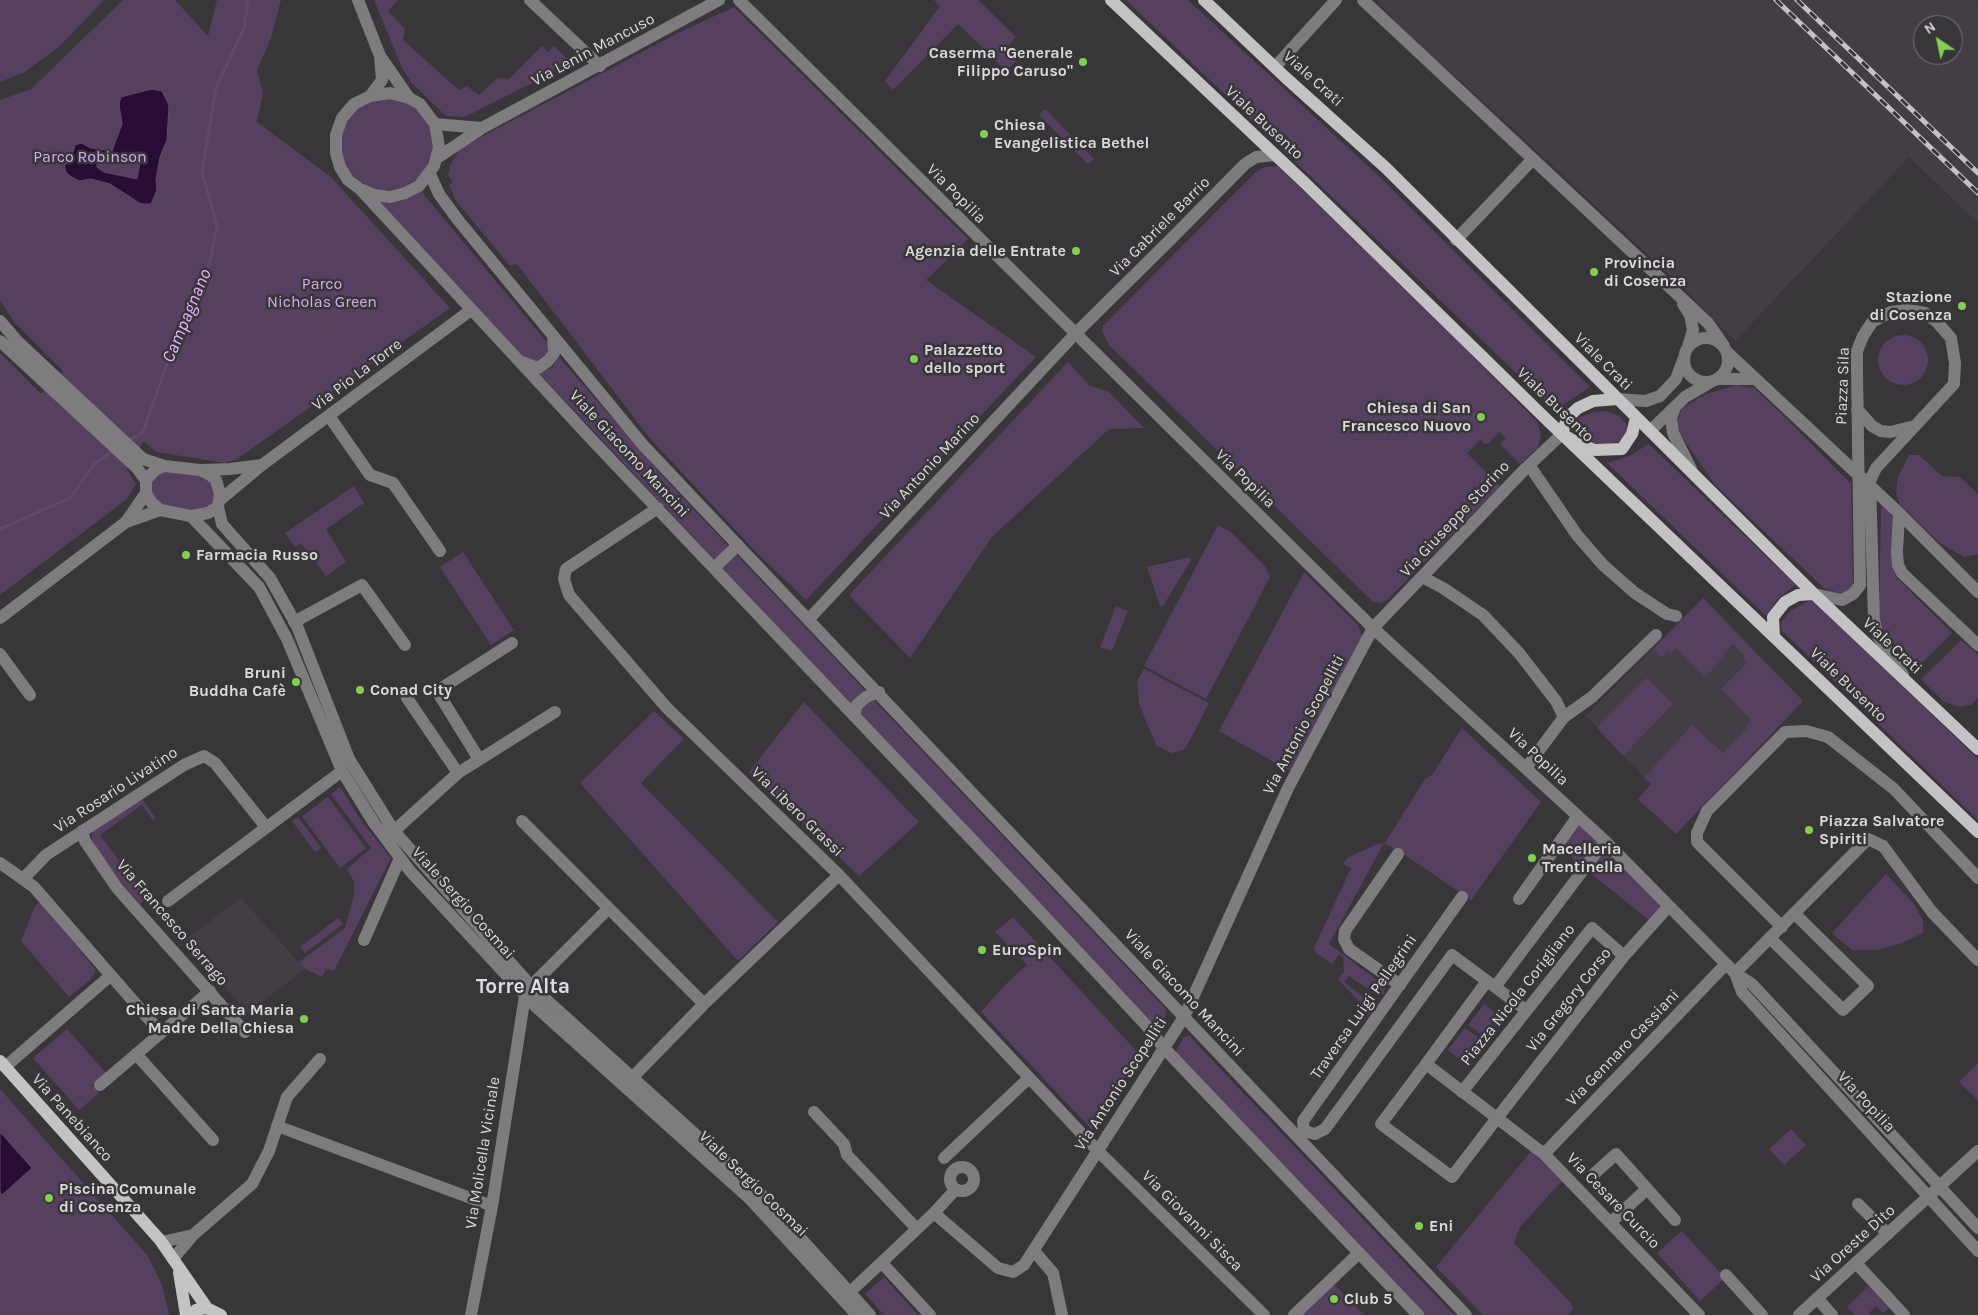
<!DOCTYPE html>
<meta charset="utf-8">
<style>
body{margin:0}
#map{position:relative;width:1978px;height:1315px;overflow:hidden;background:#383639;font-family:Karla,sans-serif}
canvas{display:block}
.north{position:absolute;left:1913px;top:15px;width:50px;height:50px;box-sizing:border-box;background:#383639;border:1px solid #79777a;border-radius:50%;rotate:326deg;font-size:14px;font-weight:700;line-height:20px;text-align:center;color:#dbd9db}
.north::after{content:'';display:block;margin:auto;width:18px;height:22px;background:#83d04e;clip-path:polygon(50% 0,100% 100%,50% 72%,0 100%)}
</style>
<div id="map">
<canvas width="1978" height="1315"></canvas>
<div class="north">N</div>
</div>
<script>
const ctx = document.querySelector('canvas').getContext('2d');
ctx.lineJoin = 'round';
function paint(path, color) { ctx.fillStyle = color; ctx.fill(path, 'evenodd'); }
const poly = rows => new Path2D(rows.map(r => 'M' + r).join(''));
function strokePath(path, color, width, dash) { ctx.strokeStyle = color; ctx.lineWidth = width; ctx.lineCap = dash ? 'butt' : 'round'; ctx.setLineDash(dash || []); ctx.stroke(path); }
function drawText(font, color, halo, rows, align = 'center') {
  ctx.font = font + ' Karla,sans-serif'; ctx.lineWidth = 5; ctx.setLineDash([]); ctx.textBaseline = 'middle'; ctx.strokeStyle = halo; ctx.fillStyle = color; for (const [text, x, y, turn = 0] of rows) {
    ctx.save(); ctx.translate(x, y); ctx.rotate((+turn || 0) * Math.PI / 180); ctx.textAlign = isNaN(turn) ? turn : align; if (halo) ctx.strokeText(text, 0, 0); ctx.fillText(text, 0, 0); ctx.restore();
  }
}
const built = poly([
 [1376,0,1976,0,1978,1,1978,223,1909,157,1735,341,1686,291,1526,141,1445,67,1437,64],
 [1923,25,1953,25,1953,55,1923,55],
 [1703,598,1803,701,1676,834,1638,799,1651,784,1586,716],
 [241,898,305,969,248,1013,184,941]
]);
const green = poly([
 [0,0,104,0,60,46,25,72,0,82],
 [123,0,175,0,208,36,217,0,281,0,271,38,257,70,263,93,257,122,331,177,450,308,237,459,225,463,156,452,144,441,127,469,136,484,127,499,0,595,0,353,41,394,63,371,15,323,0,301,0,100,31,89],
 [374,0,398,0,388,11,405,29,403,40,459,90,467,86,479,95,498,78,509,79,542,46,548,52,554,46,572,63,465,117,446,116,412,83,403,70],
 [934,0,978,0,1016,37,1008,46,1019,58,1009,68,1008,73,958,24,893,90,885,81,940,6],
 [1126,0,1188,0,1381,178,1590,387,1555,410],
 [734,7,968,239,926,280,1036,357,806,600,755,551,648,436,517,264,510,266,456,201,449,185,453,182,448,175,450,166,460,148,680,32],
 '341 144a46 46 0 1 1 92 0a46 46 0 1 1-92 0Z',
 [1045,109,1094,159,1088,164,1039,115],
 [1278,166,1439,322,1538,423,1541,435,1538,447,1520,464,1500,444,1506,438,1499,432,1488,444,1483,443,1481,439,1467,453,1500,486,1387,600,1381,603,1374,602,1368,597,1109,345,1102,331,1103,326,1257,171,1265,167],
 [420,190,550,346,544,356,535,363,528,362,376,201],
 [1148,235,1152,239,1113,276,1109,273],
 '1878 360a25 25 0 1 1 50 0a25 25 0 1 1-50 0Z',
 [558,356,667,481,1166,1009,1165,1017,1160,1023,1152,1024,539,373,553,367],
 [1068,362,1089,385,1109,392,1144,428,1109,429,992,537,910,658,849,595],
 [1737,385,1754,388,1782,414,1851,484,1853,585,1848,592,1839,593,1825,589,1715,485,1678,431,1677,422,1682,408,1706,394],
 [1606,411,1619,416,1627,425,1628,432,1620,441,1607,444,1591,443,1579,437,1574,430,1573,426,1578,418,1593,412],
 [1649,444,1796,585,1778,598,1766,616,1607,463,1629,456],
 [1909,455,1919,455,1942,476,1960,477,1978,494,1978,554,1964,557,1940,543,1900,505,1896,492,1898,477],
 [165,469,209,477,218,500,207,510,161,508,153,501,149,481],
 [354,486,364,503,326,529,346,562,326,576,301,543,295,547,285,533],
 [1881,507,1889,509,1893,519,1893,569,1896,577,1952,633,1915,670,1884,631,1879,617],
 [1218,525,1231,532,1265,566,1270,577,1206,699,1144,666],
 [463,552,514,630,491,645,440,567],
 [1190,557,1191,560,1163,606,1160,606,1147,567],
 [1304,572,1358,625,1363,638,1290,771,1219,731],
 [1703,598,1803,701,1676,834,1638,799,1651,784,1644,778,1692,725,1723,753,1747,728,1746,725,1751,720,1721,689,1747,663,1742,659,1745,656,1733,644,1723,654,1725,656,1705,677,1676,648,1671,653,1668,651,1661,658,1653,649],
 [1809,601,1814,601,1978,759,1978,820,1781,630,1782,621,1790,611],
 [1116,606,1128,611,1112,651,1100,647],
 [1961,640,1978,655,1978,698,1971,705,1959,707,1943,701,1921,679],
 [1144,669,1209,703,1187,746,1183,750,1171,753,1156,745,1139,704,1137,681],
 [1647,678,1673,704,1623,756,1597,728],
 [804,702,919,822,859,876,749,772],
 [654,711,684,739,641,783,778,922,738,961,580,783],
 [1462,728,1541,802,1471,900,1402,853,1384,843,1329,944,1385,986,1384,994,1378,996,1349,976,1344,982,1374,1005,1374,1010,1369,1015,1365,1016,1361,1014,1365,1008,1338,979,1344,972,1343,957,1339,954,1332,964,1315,952,1314,948,1351,868,1343,864,1347,858,1377,844,1385,843,1425,779,1432,775],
 [340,787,363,823,391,858,334,971,326,969,322,977,305,969,299,962,345,928,354,895,354,882,347,869,371,848,331,794],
 [328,797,366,848,340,868,302,816],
 [141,798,156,818,153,820,142,805,100,835,147,898,140,904,105,864,92,839,92,829],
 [1578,816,1669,906,1653,923,1574,860,1560,842],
 [298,817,321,848,315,852,292,821],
 [1886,874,1914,904,1923,921,1923,933,1902,943,1878,950,1852,950,1832,933],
 [38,903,41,903,96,970,92,978,69,997,21,941,35,906],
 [1013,917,1140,1055,1092,1130,981,1012,1008,982,1027,965,995,932],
 [338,918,343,924,305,953,300,947],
 [1484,1004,1498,1015,1482,1035,1468,1025],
 [1465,1028,1479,1038,1462,1061,1448,1050],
 [67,1029,106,1073,92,1085,99,1093,79,1110,33,1058],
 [1189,1035,1196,1043,1454,1315,1424,1315,1175,1052,1184,1037],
 [1978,1063,1978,1100,1959,1082],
 [0,1089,148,1256,162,1285,169,1315,0,1315],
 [1791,1129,1806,1145,1784,1165,1769,1149],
 [1531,1151,1562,1181,1520,1227,1514,1243,1570,1302,1573,1308,1569,1315,1483,1315,1436,1267],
 [1682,1231,1725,1278,1700,1301,1657,1253],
 [884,1277,918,1315,884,1315,865,1294],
 [1334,1284,1364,1315,1303,1315],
 [1868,1286,1889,1308,1883,1313,1876,1306,1869,1313,1870,1315,1855,1315,1847,1307]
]);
const water = poly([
 [152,89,162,91,169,105,167,140,160,157,156,180,157,190,151,204,141,204,110,184,91,179,79,181,67,174,64,166,71,159,75,145,81,143,91,148,112,151,122,124,119,104,121,97,152,89],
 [141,158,137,179,104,172,97,167,97,163,101,162,120,163,141,158],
 [0,1132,32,1168,2,1195,0,1192,0,1132]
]);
const stream = poly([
 [129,441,143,432,180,327,207,275,217,226,202,172,216,88,244,28,248,0],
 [0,529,70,498,95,463,113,451]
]);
const minor = poly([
 [358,0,380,56,409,98],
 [530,0,600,66],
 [739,0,1373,628,1605,841,1735,973,1752,984,1978,1228],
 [1363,0,1708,323,1724,346],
 [1275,67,1336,0],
 [370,96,382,80,380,56],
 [435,124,482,128],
 [437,158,482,128,719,0],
 [430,174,439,194,458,220,643,445,1466,1315],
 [360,189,375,195,390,197,405,193,419,186,434,166,439,147,435,124,420,104,409,98,390,93,370,96,354,104,342,118,336,135,336,153,340,167,348,180,360,189,594,442,1016,886,1146,1025,1164,1048,1418,1315],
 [1456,240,1532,160],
 [1683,304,1690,315,1693,330,1688,347],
 [0,321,17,341,143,459,165,466],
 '1684 360a22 22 0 1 1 44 0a22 22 0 1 1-44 0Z',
 [0,341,136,467,146,480],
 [1728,353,1899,513,1978,592],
 [521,362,538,368,548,361,554,353,553,336],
 [1719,379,1756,379],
 [1617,399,1646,401,1660,396,1676,379,1683,360],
 [1675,407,1671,418,1673,433,1691,469],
 [1857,409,1872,426,1881,431,1890,432,1915,426],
 [329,416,370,475,393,483,440,551],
 [1650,431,1685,397,1709,383],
 [1529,465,1577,535,1603,565,1635,593,1667,614,1676,616],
 [165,466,200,470,210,475,216,480,220,494,218,507,208,513,191,516,160,510,151,502,146,493,146,480,155,470,165,466],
 [203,470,230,469,262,465],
 [220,500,262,465,471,310],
 [218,507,222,524,270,578,297,626,349,759,394,831,531,986,758,1191,870,1315],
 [658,508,566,569,564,579,569,595,667,708,839,875,1098,1151,1264,1315],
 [1899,513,1897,552,1898,565,1902,573,1978,645],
 [191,516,259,587,287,639,342,771,374,823,410,871,535,1006,749,1198,857,1315],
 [126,522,146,493],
 [714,568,738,545],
 [1422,577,1443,588,1483,615,1519,653,1556,701,1564,717,1526,768],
 [1814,594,1842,600,1853,594,1860,585,1857,369,1857,351,1863,336,1872,322,1891,312,1908,310,1925,313,1937,322,1951,338,1955,363,1954,384,1876,468,1870,481,1874,620,1878,636,1903,675],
 [0,618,126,522,160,510],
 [809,619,1075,334,1173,237,1245,164,1256,157,1275,155],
 [294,622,362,585,405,645],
 [0,654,30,695],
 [407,698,458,773],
 [854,716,857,705,866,697,879,692],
 [1564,717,1592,697,1656,635],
 [479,759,437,691,512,643],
 [522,821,704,1004],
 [82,831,85,841,117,888,245,1032],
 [394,831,458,773,555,712],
 [1398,854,1345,931,1344,939,1349,949,1400,985],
 [0,863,34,887,161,1033,100,1085],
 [23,879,46,855,184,765,204,756,215,763,266,827],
 [1519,899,1578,816],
 [168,901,342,771],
 [1669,906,1624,956,1497,1118,1452,1177,1381,1124,1426,1064,1497,1118,1544,1154,1699,1315],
 [1782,927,1697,842,1697,833,1707,811,1785,732,1806,731,1828,737,1894,789,1978,878],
 [1771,939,1843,1010,1868,986,1795,914],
 [364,940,400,858],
 [1735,973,1742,992,1978,1251],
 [1735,973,1868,839,1883,846,1932,912,1978,960],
 [531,986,608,909],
 [1495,987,1605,841],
 [161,1033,210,991],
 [136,1054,213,1140],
 [1426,1064,1487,981],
 [5,1067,110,976],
 [627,1083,704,1004,839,875],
 [1462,1092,1592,928,1624,956],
 [814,1112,844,1144,847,1155,917,1229],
 [277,1126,492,1206],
 [1304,1131,1315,1134,1325,1129,1452,955,1526,1010],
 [1298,1137,1304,1131,1303,1121,1462,897],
 [1544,1154,1726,964],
 [944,1158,1029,1078],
 '950 1179a12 12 0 1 1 24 0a12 12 0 1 1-24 0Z',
 [1595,1173,1616,1154,1675,1220],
 [1858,1204,1888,1234],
 [934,1213,955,1190],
 [1611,1222,1647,1189],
 [162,1242,193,1235],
 [1034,1251,1053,1273,1062,1315],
 [173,1259,193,1235,252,1184,269,1151,287,1097,320,1059],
 [882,1263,930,1315],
 [1856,1263,1904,1315],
 [1726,1275,1762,1315],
 [849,1293,934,1213,998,1268,1013,1272,1024,1265,1184,1017,1288,788,1373,628,1525,469,1562,434],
 [1817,1298,1832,1315],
 [471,1315,492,1206,525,996],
 [1294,1315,1359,1253],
 [1799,1315,1978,1151]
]);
const major = poly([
 [1111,0,1306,184,1547,420,1978,832],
 [1204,0,1285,77,1386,168,1814,594,1978,749],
 [1617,399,1593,401,1578,408,1567,418,1562,434,1579,444,1595,450,1622,449,1632,434,1636,418],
 [1774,637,1773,617,1785,602,1798,595,1814,594],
 [0,1061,160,1240,207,1308],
 [179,1272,186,1315],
 [190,1315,196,1310,207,1308,221,1315]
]);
const rail = poly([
 [1776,0,1978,193],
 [1797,0,1978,173]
]);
const markers = [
 [1083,62,5,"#83d04e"],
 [984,134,5,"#83d04e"],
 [1076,251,5,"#83d04e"],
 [1594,272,5,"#83d04e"],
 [1962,306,5,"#83d04e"],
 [914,359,5,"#83d04e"],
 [1481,417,5,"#83d04e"],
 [186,555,5,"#83d04e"],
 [296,682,5,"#83d04e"],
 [360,690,5,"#83d04e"],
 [1809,830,5,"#83d04e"],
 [1532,858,5,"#83d04e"],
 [982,950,5,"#83d04e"],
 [304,1019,5,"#83d04e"],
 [49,1198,5,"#83d04e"],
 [1419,1226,5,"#83d04e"],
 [1334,1299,5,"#83d04e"]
];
const streetNames = [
 ["Via Lenin Mancuso",593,50,-28],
 ["Viale Crati",1313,79,42],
 ["Viale Busento",1264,123,43],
 ["Via Popilia",956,194,45],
 ["Via Gabriele Barrio",1160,227,-45],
 ["Viale Crati",1603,362,45],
 ["Via Pio La Torre",357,375,-37],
 ["Piazza Sila",1843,386,-88],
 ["Viale Busento",1555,405,44],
 ["Viale Giacomo Mancini",629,454,47],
 ["Via Antonio Marino",930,466,-47],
 ["Via Popilia",1245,479,44],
 ["Via Giuseppe Storino",1455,519,-47],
 ["Viale Crati",1892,646,43],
 ["Viale Busento",1848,685,44],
 ["Via Antonio Scopelliti",1304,725,-62],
 ["Via Popilia",1538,757,43],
 ["Via Rosario Livatino",116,790,-33],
 ["Via Libero Grassi",797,812,44],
 ["Viale Sergio Cosmai",463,903,48],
 ["Via Francesco Serrago",172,923,49],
 ["Viale Giacomo Mancini",1184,993,47],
 ["Piazza Nicola Corigliano",1518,995,-52],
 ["Via Gregory Corso",1569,1000,-52],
 ["Traversa Luigi Pellegrini",1364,1007,-55],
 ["Via Gennaro Cassiani",1623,1048,-46],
 ["Via Antonio Scopelliti",1121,1084,-57],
 ["Via Popilia",1866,1102,47],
 ["Via Panebianco",72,1118,48],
 ["Via Molicella Vicinale",483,1153,-81],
 ["Viale Sergio Cosmai",753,1184,44],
 ["Via Cesare Curcio",1613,1201,46],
 ["Via Giovanni Sisca",1192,1221,45],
 ["Via Oreste Dito",1853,1244,-42]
];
const poiNames = [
 ["Caserma \"Generale",1073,53,"right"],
 ["Filippo Caruso\"",1073,71,"right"],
 ["Chiesa",994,125],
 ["Evangelistica Bethel",994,143],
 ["Agenzia delle Entrate",1066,251,"right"],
 ["Provincia",1604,263],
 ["di Cosenza",1604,281],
 ["Stazione",1952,297,"right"],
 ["di Cosenza",1952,315,"right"],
 ["Palazzetto",924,350],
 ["dello sport",924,368],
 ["Chiesa di San",1471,408,"right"],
 ["Francesco Nuovo",1471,426,"right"],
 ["Farmacia Russo",196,555],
 ["Bruni",286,673,"right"],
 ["Buddha Cafè",286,691,"right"],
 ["Conad City",370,690],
 ["Piazza Salvatore",1819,821],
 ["Spiriti",1819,839],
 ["Macelleria",1542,849],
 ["Trentinella",1542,867],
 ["EuroSpin",992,950],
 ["Chiesa di Santa Maria",294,1010,"right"],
 ["Madre Della Chiesa",294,1028,"right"],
 ["Piscina Comunale",59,1189],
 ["di Cosenza",59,1207],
 ["Eni",1429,1226],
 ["Club 5",1344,1299]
];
const parkNames = [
 ["Parco Robinson",90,157],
 ["Parco",322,284],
 ["Nicholas Green",322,302]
];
const waterNames = [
 ["Campagnano",187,316,-67]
];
const districtNames = [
 ["Torre Alta",523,987]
];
paint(built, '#433d45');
paint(green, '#554060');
paint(water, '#280c34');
strokePath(water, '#5e4a66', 1);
strokePath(stream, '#5e4a66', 3);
strokePath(minor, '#7e7c7e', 12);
strokePath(major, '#c4c2c5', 12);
strokePath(rail, '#c4c2c4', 5);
strokePath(rail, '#383639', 3, [9]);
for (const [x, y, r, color] of markers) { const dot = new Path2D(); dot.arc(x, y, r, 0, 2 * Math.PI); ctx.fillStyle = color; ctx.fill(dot); strokePath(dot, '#383639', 2); }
drawText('16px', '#dbd9db', '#383639', streetNames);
drawText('bold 16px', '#dbd9db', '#383639', poiNames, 'left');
drawText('16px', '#d9a9f0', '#383639', parkNames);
drawText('italic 18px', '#e7b6fe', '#383639', waterNames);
drawText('bold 21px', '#dedce0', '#383639', districtNames);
</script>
